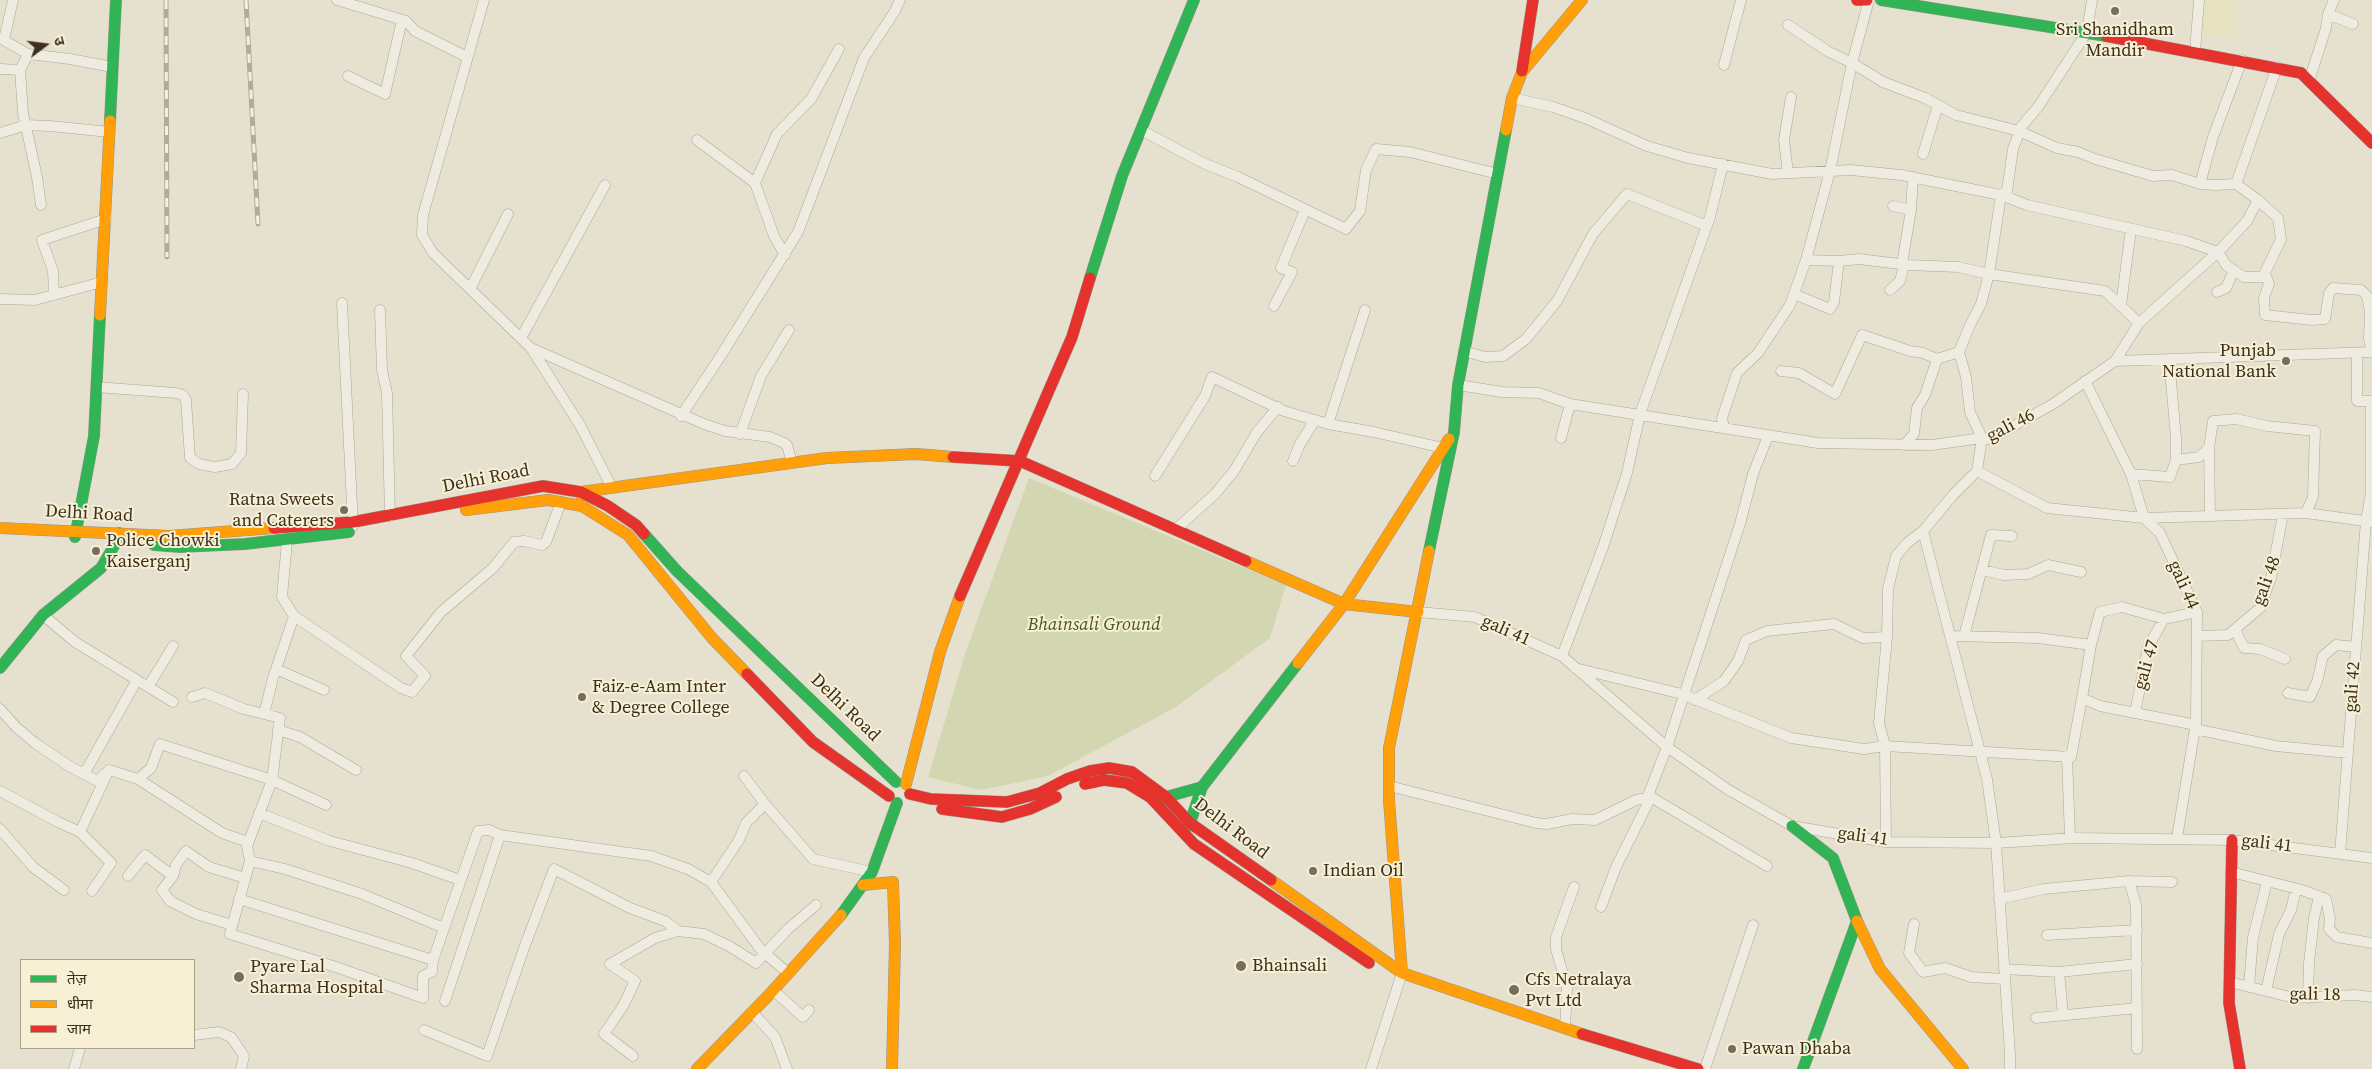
<!DOCTYPE html>
<meta charset="utf-8">
<style>
body{margin:0}
#map{position:relative;width:2372px;height:1069px;overflow:hidden;background:#e6e1cf;font-family:"Source Serif 4","Noto Sans Devanagari",serif}
canvas{display:block}
.legend{position:absolute;left:20px;top:959px;width:175px;height:90px;box-sizing:border-box;background:#f7f0d5;border:1px solid #aca38c;margin:0;padding:6px 9px;list-style:none;font-size:15px;color:#3c2f1f}
.legend li{display:flex;align-items:center;gap:10px;height:25px}
.legend b{width:25px;border:1px solid #aca38c}
.north{position:absolute;left:20px;top:20px;width:50px;height:50px;-webkit-text-stroke:4px #f7f0d5;paint-order:stroke;rotate:75deg;font-size:14px;font-weight:700;line-height:20px;text-align:center;color:#3c2f1f}
.north::after{content:'';display:block;margin:auto;width:18px;height:22px;background:#3c2f1f;clip-path:polygon(50% 0,100% 100%,50% 72%,0 100%)}
</style>
<div id="map">
<canvas width="2372" height="1069"></canvas>
<ul class="legend">
<li><b style="height:6px;background:#30b455"></b>तेज़</li>
<li><b style="height:6px;background:#ff9f0a"></b>धीमा</li>
<li><b style="height:6px;background:#e5322d"></b>जाम</li>
</ul>
<div class="north">उ</div>
</div>
<script>
const ctx = document.querySelector('canvas').getContext('2d');
ctx.lineJoin = 'round';
function paint(path, color) { ctx.fillStyle = color; ctx.fill(path, 'evenodd'); }
const poly = rows => new Path2D(rows.map(r => 'M' + r).join(''));
function strokePath(path, color, width, dash) { ctx.strokeStyle = color; ctx.lineWidth = width; ctx.lineCap = dash ? 'butt' : 'round'; ctx.setLineDash(dash || []); ctx.stroke(path); }
function drawText(font, color, halo, rows, align = 'center') {
  ctx.font = font + ' "Source Serif 4",serif'; ctx.lineWidth = 4; ctx.setLineDash([]); ctx.textBaseline = 'middle'; ctx.strokeStyle = halo; ctx.fillStyle = color; for (const [text, x, y, turn = 0] of rows) {
    ctx.save(); ctx.translate(x, y); ctx.rotate((+turn || 0) * Math.PI / 180); ctx.textAlign = isNaN(turn) ? turn : align; if (halo) ctx.strokeText(text, 0, 0); ctx.fillText(text, 0, 0); ctx.restore();
  }
}
const farmland = poly([
 [2205,0,2239,0,2231,36,2200,37]
]);
const green = poly([
 [1029,478,1286,585,1270,638,1176,707,1048,776,981,790,928,777,965,654]
]);
const street = poly([
 [337,0,406,21,415,31,467,57],
 [484,0,423,215,422,235,433,253,531,348,580,425,612,488],
 [2328,14,2334,0],
 [1788,25,1829,52,1852,63,1883,82,1925,98,1956,115,2019,131,2057,148,2078,152,2095,159,2153,176,2172,175,2200,184,2215,185,2236,184],
 [0,38,28,54],
 [4,40,13,0],
 [2195,52,2199,0],
 [1724,65,1741,0],
 [0,69,20,70],
 [348,76,385,94,402,20],
 [2309,81,2326,28,2328,14,2353,24],
 [1512,98,1553,107,1585,118,1647,146,1688,158,1772,174,1851,170,1901,175,2001,195,2027,205,2186,241,2218,252,2227,266,2244,277,2263,277,2281,239,2278,218,2258,200],
 [1141,130,1203,163,1238,177,1346,229,1360,211,1366,170,1376,149,1410,152,1498,174],
 [0,133,26,125,50,126,109,132],
 [697,140,755,183,774,236,785,255],
 [1923,154,1938,105],
 [1788,173,1784,140,1791,97],
 [755,183,777,134,811,99,839,49],
 [2200,184,2213,137,2242,60],
 [41,205,37,177,23,113,20,70,28,54,70,59,112,67],
 [1893,206,1911,210,1902,264],
 [1911,210,1913,177],
 [1806,260,1839,261],
 [2265,273,2269,284,2264,298,2265,315,2312,320,2325,319,2329,293,2333,288,2361,290,2367,296,2370,312,2369,339,2372,353],
 [470,289,508,214],
 [1890,290,1900,281,1904,265],
 [2217,292,2226,288,2234,270],
 [1794,294,1830,309,1834,302,1839,261,1859,259,1908,265,1958,267,1989,274,2105,291,2139,323],
 [54,295,53,271,42,240,106,219],
 [0,299,35,300,102,282],
 [342,303,353,526],
 [2121,305,2131,229],
 [1274,306,1292,272,1281,268,1305,210],
 [380,310,382,370,387,393,390,516],
 [521,338,605,185],
 [531,348,704,424,725,431,770,437,782,442,787,445,792,463],
 [1464,351,1485,357,1503,356,1526,339,1557,301,1593,234,1627,194,1707,226],
 [2372,352,2115,361,2053,404,1990,439,1982,438,1977,471,2047,508,2144,518,2306,513,2372,522],
 [2115,361,2139,323,2218,252,2247,221,2258,200,2236,184,2277,67],
 [1781,371,1799,373,1835,394,1862,335,1910,351,1923,353,1937,359],
 [2085,381,2131,474,2144,518,2160,533,2197,612,2196,722,2177,838],
 [1458,385,1502,392,1539,393,1570,404,1818,443,1932,445,1982,438,1970,412,1966,377,1959,352],
 [96,387,176,393,183,395,186,400,190,458,199,464,215,467,232,464,241,453,243,394],
 [681,416,720,357,798,232,864,58,895,11,900,0],
 [1328,424,1365,310],
 [1724,428,1722,418,1737,373,1758,353,1790,305,1806,260,1830,171,1852,63,1869,0],
 [740,434,761,376,789,330],
 [1561,438,1570,404],
 [1904,445,1914,434,1917,408,1925,395,1937,359,1959,352,1970,325,1981,304,1989,274,2001,195,2007,191,2013,149,2021,127,2038,107,2087,32,2092,0],
 [2209,448,2210,515],
 [2176,460,2199,457,2209,448,2213,421,2236,419,2267,426,2315,431,2313,497,2306,513],
 [1293,461,1300,444,1315,420],
 [1977,471,1953,495,1923,531,1987,779,1996,843,2010,1054,2010,1069],
 [2131,474,2170,477,2176,460,2176,438,2169,359],
 [1155,476,1205,396,1212,377,1284,411,1328,424,1374,432,1443,448],
 [1175,530,1215,494,1234,471,1257,432,1278,407],
 [287,541,282,597,294,616,273,678,264,714,280,718,272,780,247,846,250,861,230,934,336,967,423,998,423,976,432,972,433,960,478,831,489,830,500,835],
 [1982,570,2004,575,2028,574,2048,565,2081,572],
 [1418,612,1475,617,1562,656,1667,747,1727,789,1792,826,1886,842,1996,843,2075,838,2232,840,2372,858],
 [43,615,75,642,137,680,84,774],
 [294,616,401,688,412,692,425,676,406,656,441,612,493,568,514,542,524,541,542,545,546,542,561,502],
 [2235,629,2244,648,2260,649,2285,659],
 [1950,636,2038,638,2091,645],
 [1964,636,1991,535,2012,536],
 [2197,636,2228,635,2260,608,2271,578,2283,514],
 [1562,656,1603,547,1627,473,1640,414,1710,217,1723,164],
 [1575,668,1682,694,1791,738,1864,749,1885,746,2071,757,2082,698],
 [276,669,324,690],
 [142,683,173,702],
 [148,687,173,646],
 [2288,693,2310,697,2317,682,2323,656,2336,645,2356,647],
 [192,697,205,693,244,709,264,714],
 [1695,700,1724,681,1738,661,1746,640,1767,631,1834,624,1863,638,1887,637],
 [0,709,16,727,35,743,69,766,97,781,109,770,138,779,222,833,248,842],
 [2135,713,2148,647,2164,619],
 [2196,725,2100,706,2082,698,2091,645,2100,612,2122,607,2164,619,2197,612],
 [2195,729,2276,746,2348,753],
 [278,730,300,737,356,770],
 [2067,756,2070,838],
 [744,776,765,804],
 [138,779,151,768,160,744,272,780,326,805],
 [1389,786,1536,823,1547,824,1572,819,1595,820,1636,800,1651,797,1767,866],
 [0,791,58,822,80,832,107,774],
 [259,813,330,841,412,863,460,880],
 [0,829,33,867,64,890],
 [80,832,111,863,92,891],
 [1886,842,1885,746,1879,723,1887,637,1888,589,1896,556,1907,543,1923,531],
 [2340,853,2366,521,2371,493,2371,401,2357,401,2357,353],
 [250,861,285,869,362,894,444,928],
 [2231,872,2302,890,2326,899,2330,919,2329,929,2337,937,2372,943],
 [128,876,145,855,173,876],
 [2129,881,2172,882],
 [711,882,739,840,746,823,765,804,813,859,872,872],
 [239,899,433,960],
 [1999,899,2044,889,2129,881,2136,905,2137,1049],
 [1601,907,1616,867,1651,797,1649,793,1667,747,1740,524,1753,474,1768,436],
 [1914,924,1909,953,1923,972,1945,968,1971,977,2005,979],
 [232,925,196,914,170,901,162,890,173,876,176,865,186,851,209,867,245,878],
 [2047,935,2137,930],
 [2004,969,2059,972,2137,964],
 [2059,972,2063,1015],
 [2230,982,2294,998,2355,995,2372,997],
 [2249,987,2253,937,2267,882],
 [773,990,803,1017,809,1010],
 [2266,991,2279,934,2291,910,2296,889],
 [2308,998,2309,963,2314,918,2319,896],
 [445,1001,500,835,651,856,688,869,711,882,761,950,788,973],
 [752,1012,775,1037,787,1069],
 [2036,1018,2137,1008],
 [1565,1028,1567,988,1556,949,1556,937,1574,887],
 [424,1030,487,1056,524,948,554,869,630,908,665,921,678,931],
 [194,1035,219,1032,231,1037,244,1056,241,1069],
 [633,1056,604,1034,623,1006,635,981,610,964,655,938,678,931,704,934,729,946,756,963,788,929,816,905],
 [74,1069,80,1048],
 [1371,1069,1402,973],
 [1705,1069,1753,925]
]);
const fast = poly([
 [1881,0,2106,36],
 [110,121,116,0],
 [1090,278,1122,176,1194,0],
 [644,534,677,571,896,782],
 [75,537,94,436,100,315],
 [154,545,180,547,245,544,349,532],
 [1429,551,1454,432,1458,385,1506,130],
 [0,668,43,615,101,568,117,541,119,533],
 [1160,802,1166,797,1202,787],
 [1792,826,1833,858,1857,921,1803,1069],
 [1185,829,1190,823,1202,787,1298,663],
 [841,915,872,872,897,803]
]);
const slow = poly([
 [1506,130,1512,98,1522,72,1582,0],
 [100,315,110,121],
 [581,495,581,492,827,458,916,454,953,457],
 [466,510,548,500,582,506,628,535,712,638,747,674],
 [0,528,169,536,274,528],
 [1246,561,1344,604,1418,612],
 [1298,663,1344,604,1449,439],
 [906,784,940,652,960,596],
 [1271,880,1402,973,1582,1034],
 [863,885,893,882,895,944,892,1069],
 [1857,921,1880,969,1963,1069],
 [1402,973,1389,800,1389,748,1429,551],
 [697,1069,767,997,841,915]
]);
const jam = poly([
 [1857,0,1867,0],
 [2106,36,2301,73,2372,143],
 [1522,71,1533,0],
 [953,457,1020,461,1246,561],
 [274,528,353,522,543,486,581,492,608,506,636,525,644,534],
 [960,596,1072,337,1090,278],
 [747,674,813,742,889,796],
 [1085,784,1104,780,1127,783,1150,797,1194,844,1369,963],
 [910,794,931,799,1007,802,1040,793,1067,779,1090,771,1109,768,1132,772,1166,797,1190,823,1271,880],
 [942,809,1002,817,1030,809,1056,797],
 [2232,840,2229,1003,2240,1069],
 [1582,1034,1698,1069]
]);
const rail = poly([
 [166,0,167,257],
 [246,0,258,224]
]);
const markers = [
 [2115,11,5,"#786d5d"],
 [2286,361,5,"#786d5d"],
 [344,510,5,"#786d5d"],
 [96,551,5,"#786d5d"],
 [582,697,5,"#786d5d"],
 [1313,871,5,"#786d5d"],
 [1241,966,6,"#786d5d"],
 [239,977,6,"#786d5d"],
 [1514,990,6,"#786d5d"],
 [1732,1049,5,"#786d5d"]
];
const poiNames = [
 ["Sri Shanidham",2115,30,"center"],
 ["Mandir",2115,51,"center"],
 ["Punjab",2276,351,"right"],
 ["National Bank",2276,372,"right"],
 ["Ratna Sweets",334,500,"right"],
 ["and Caterers",334,521,"right"],
 ["Police Chowki",106,541],
 ["Kaiserganj",106,562],
 ["Faiz-e-Aam Inter",592,687],
 ["& Degree College",592,708],
 ["Indian Oil",1323,871],
 ["Bhainsali",1252,966],
 ["Pyare Lal",250,967],
 ["Sharma Hospital",250,988],
 ["Cfs Netralaya",1525,980],
 ["Pvt Ltd",1525,1001],
 ["Pawan Dhaba",1742,1049]
];
const streetNames = [
 ["gali 46",2011,426,-27],
 ["Delhi Road",486,479,-11],
 ["Delhi Road",89,514,3],
 ["gali 48",2267,581,-70],
 ["gali 44",2183,585,66],
 ["gali 41",1506,631,24],
 ["gali 47",2147,665,-74],
 ["gali 42",2353,687,-86],
 ["Delhi Road",845,708,44],
 ["Delhi Road",1231,829,37],
 ["gali 41",1863,837,8],
 ["gali 41",2267,844,7],
 ["gali 18",2315,995,1]
];
const parkNames = [
 ["Bhainsali Ground",1094,625]
];
paint(farmland, '#e6e2bf');
paint(green, '#d3d7b1');
strokePath(street, '#aca697', 11);
strokePath(fast, '#9b9588', 12);
strokePath(slow, '#9b9588', 12);
strokePath(jam, '#9b9588', 12);
strokePath(street, '#eeebe1', 10);
strokePath(fast, '#30b455', 11);
strokePath(slow, '#ff9f0a', 11);
strokePath(jam, '#e5322d', 11);
strokePath(rail, '#aeaba1', 5);
strokePath(rail, '#f7f0d5', 3, [9]);
for (const [x, y, r, color] of markers) { const dot = new Path2D(); dot.arc(x, y, r, 0, 2 * Math.PI); ctx.fillStyle = color; ctx.fill(dot); strokePath(dot, '#f7f0d5', 2); }
drawText('18px', '#3c2f1f', '#f7f0d5', poiNames, 'left');
drawText('18px', '#3c2f1f', '#f7f0d5', streetNames);
drawText('italic 18px', '#485924', '#f7f0d5', parkNames);
</script>
